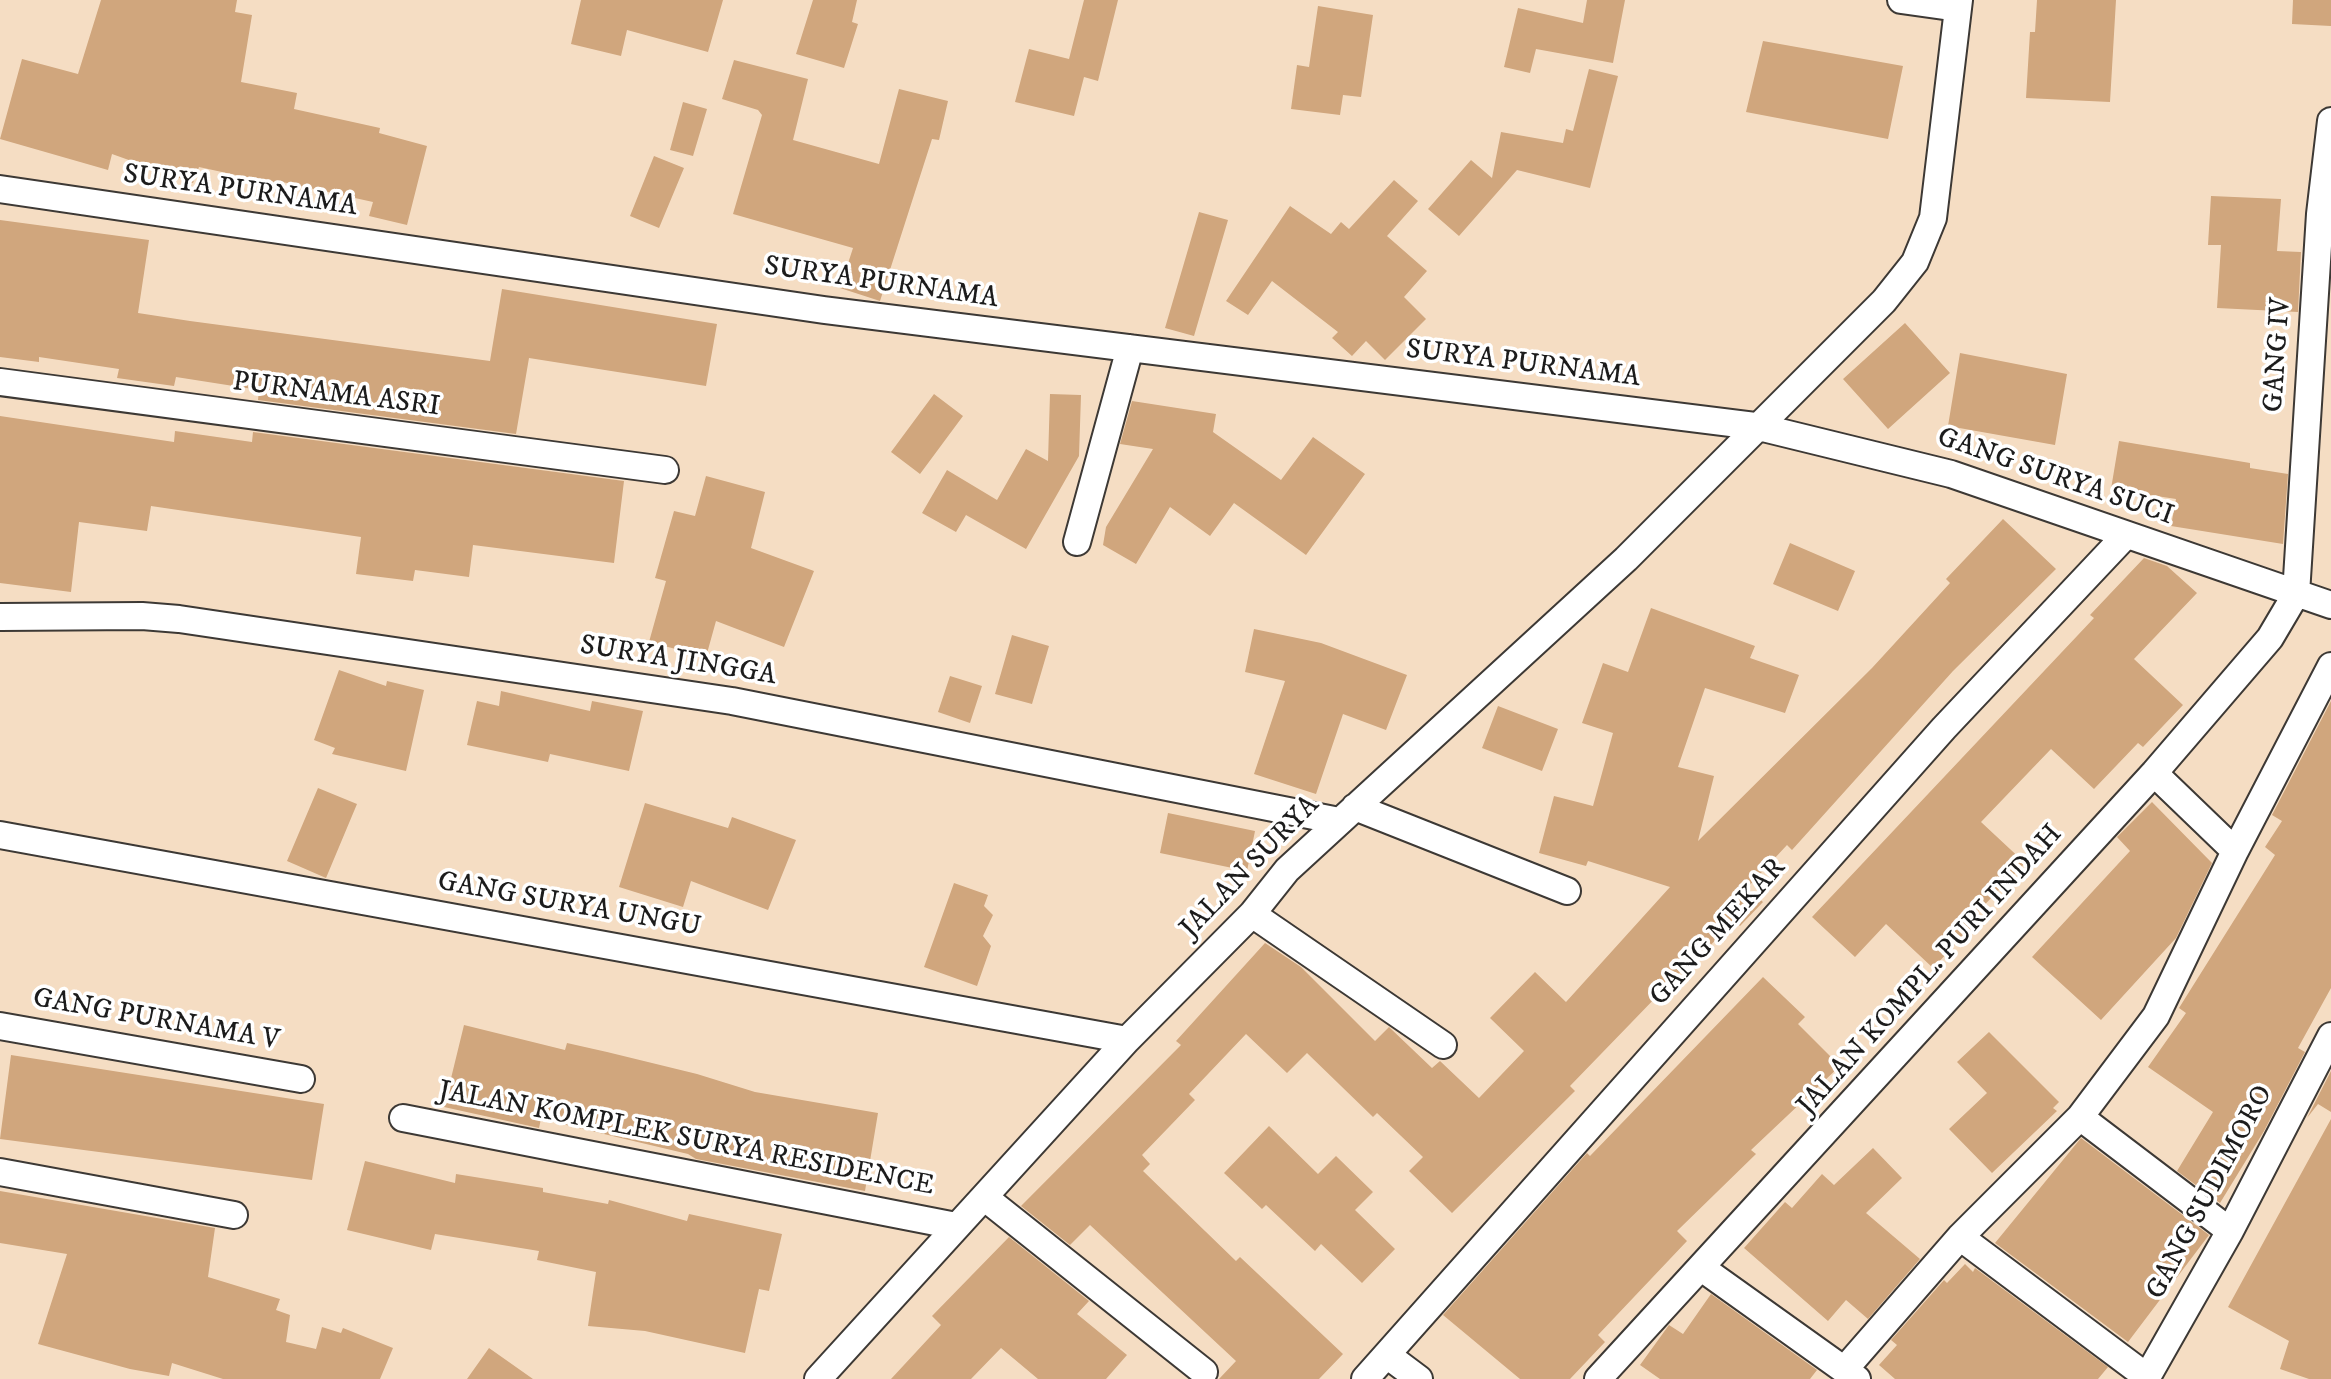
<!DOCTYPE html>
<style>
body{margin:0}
canvas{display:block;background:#f5ddc3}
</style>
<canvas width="2331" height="1379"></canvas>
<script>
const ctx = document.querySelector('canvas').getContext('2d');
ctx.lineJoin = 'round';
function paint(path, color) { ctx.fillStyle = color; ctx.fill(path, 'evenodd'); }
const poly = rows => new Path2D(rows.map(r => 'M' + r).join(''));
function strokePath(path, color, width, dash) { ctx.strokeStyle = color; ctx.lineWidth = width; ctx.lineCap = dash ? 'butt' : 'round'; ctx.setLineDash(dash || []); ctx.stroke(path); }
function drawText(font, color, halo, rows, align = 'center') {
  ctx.font = font + ' "IM FELL DW Pica",serif'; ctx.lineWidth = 7; ctx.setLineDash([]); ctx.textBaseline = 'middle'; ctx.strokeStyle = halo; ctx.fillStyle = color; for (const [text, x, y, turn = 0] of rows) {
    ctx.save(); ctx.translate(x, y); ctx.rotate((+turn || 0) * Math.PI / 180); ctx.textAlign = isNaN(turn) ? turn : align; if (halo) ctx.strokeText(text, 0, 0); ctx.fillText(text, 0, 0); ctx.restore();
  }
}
const building = poly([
 [101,0,237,0,235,12,252,15,241,82,297,93,294,109,380,128,379,133,427,146,407,225,369,216,373,202,278,181,277,184,199,167,193,183,112,154,108,170,0,139,22,59,78,74],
 [581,0,723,0,708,52,627,30,621,56,571,44],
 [813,0,857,0,852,22,858,24,844,68,796,54],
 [1084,0,1118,0,1098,81,1084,77,1074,116,1015,102,1029,49,1069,59],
 [1587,0,1625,0,1613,63,1536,49,1530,73,1504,67,1518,8,1583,23],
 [2037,0,2116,0,2110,102,2026,98,2030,32,2035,32],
 [2293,0,2331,0,2331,26,2292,24],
 [1318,6,1373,15,1361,97,1343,95,1340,115,1291,109,1297,65,1309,67],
 [1763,41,1903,66,1888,139,1746,112],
 [734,60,808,79,793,140,879,164,899,89,948,101,939,140,932,139,880,301,840,288,853,248,733,214,762,115,758,110,722,99],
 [1589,69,1618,76,1590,188,1517,170,1459,236,1428,209,1471,160,1492,178,1501,132,1563,143,1566,129,1573,131],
 [683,102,707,109,693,156,670,150],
 [654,156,684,168,659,228,630,216],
 [1394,180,1418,201,1387,236,1427,271,1404,297,1426,319,1385,360,1366,341,1352,356,1332,338,1338,332,1272,281,1248,315,1226,301,1290,206,1331,234,1341,222,1349,229],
 [2211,196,2281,199,2277,251,2301,252,2298,312,2217,308,2221,245,2208,245],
 [1199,212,1228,220,1194,336,1165,328],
 [0,220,149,240,138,313,190,321,490,361,502,289,717,324,706,386,529,358,516,434,258,400,259,390,176,377,174,386,117,378,119,369,39,357,39,362,0,357],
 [1905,323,1950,373,1888,429,1843,379],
 [1960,353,2067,374,2055,445,1948,426],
 [934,394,963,416,920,474,891,452],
 [1050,394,1081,395,1079,456,1026,549,966,515,956,532,922,513,947,470,997,500,1026,449,1048,461],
 [1132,401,1216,414,1213,432,1281,480,1313,437,1365,474,1306,555,1234,503,1210,536,1170,507,1136,564,1103,545,1106,527,1153,449,1120,444],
 [0,416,174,442,175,431,252,442,253,432,624,481,614,563,473,545,469,577,415,570,413,581,356,574,361,537,151,506,147,531,79,522,71,592,0,583],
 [2119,441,2250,463,2250,468,2288,474,2283,544,2171,526,2176,499,2111,489],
 [706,476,765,492,751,548,814,571,784,647,716,621,706,657,649,642,666,581,655,578,674,511,695,516],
 [2003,519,2056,569,1953,671,1792,850,1787,845,1747,888,1763,902,1740,926,1734,920,1695,962,1692,960,1570,1086,1575,1091,1452,1213,1409,1171,1423,1157,1377,1113,1373,1117,1307,1053,1287,1073,1246,1034,1189,1094,1195,1100,1142,1155,1150,1164,1143,1171,1236,1261,1240,1257,1343,1354,1319,1379,1219,1379,1236,1361,1090,1225,1070,1245,1021,1206,1181,1045,1176,1041,1265,943,1301,967,1375,1041,1389,1027,1432,1068,1440,1061,1479,1098,1524,1051,1490,1018,1535,972,1566,1002,1670,887,1588,861,1586,866,1539,853,1554,796,1593,806,1613,733,1582,723,1603,663,1628,672,1651,608,1755,646,1750,658,1799,675,1785,713,1705,688,1678,767,1714,776,1698,841,1872,668,1950,583,1946,579],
 [1790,543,1855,571,1838,611,1773,584],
 [2144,558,2167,566,2197,593,2134,659,2183,705,2143,747,2138,743,2094,789,2051,749,1981,822,2025,863,1966,924,1971,928,1933,968,1886,924,1855,957,1812,917,2094,618,2090,615],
 [1254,629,1321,643,1407,675,1386,730,1343,714,1316,794,1254,774,1285,681,1245,672],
 [1012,635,1049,646,1032,704,995,694],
 [339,670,386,686,387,681,424,690,406,771,332,754,335,748,314,740],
 [950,676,982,686,970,723,938,712],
 [501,691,590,711,592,701,643,711,629,771,550,754,548,762,467,745,477,701,499,706],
 [2331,701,2331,988,2298,1048,2305,1052,2264,1131,2220,1203,2177,1171,2213,1112,2148,1067,2186,1013,2179,1008,2275,855,2265,847,2282,821,2272,815],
 [1498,706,1558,729,1542,771,1482,748],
 [318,788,357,804,326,878,287,861],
 [2152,802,2212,863,2176,938,2101,1020,2032,957,2130,851,2117,837],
 [645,803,728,828,732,817,796,840,768,910,691,881,683,907,619,887],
 [1168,813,1255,831,1247,871,1160,853],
 [954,883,988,895,984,906,993,915,983,936,991,946,977,986,924,967],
 [1763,977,1805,1017,1798,1024,1840,1066,1751,1150,1756,1154,1677,1231,1687,1241,1598,1335,1605,1342,1570,1379,1520,1379,1443,1315,1587,1153,1590,1156],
 [464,1025,565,1050,567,1043,607,1052,697,1074,755,1092,878,1113,865,1191,696,1159,688,1154,541,1119,539,1128,444,1107],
 [1989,1032,2059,1102,2053,1108,2057,1111,1992,1173,1949,1129,1987,1093,1957,1062],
 [11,1055,324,1104,312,1180,0,1139],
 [2331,1071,2331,1112,2318,1104,2307,1118],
 [2331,1119,2331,1379,2309,1379,2280,1369,2289,1341,2228,1307],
 [1269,1126,1318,1174,1336,1156,1373,1192,1355,1210,1395,1249,1362,1283,1321,1244,1315,1251,1266,1205,1262,1209,1224,1173],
 [2081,1138,2209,1235,2128,1342,1995,1243],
 [1873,1148,1902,1178,1866,1213,1920,1259,1868,1319,1846,1300,1828,1321,1744,1248,1785,1202,1792,1208,1822,1174,1834,1185],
 [365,1161,455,1183,456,1174,543,1188,543,1192,608,1204,609,1200,687,1221,689,1214,782,1234,769,1291,759,1289,745,1353,645,1331,588,1326,596,1272,537,1260,539,1251,435,1234,431,1250,347,1230],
 [0,1191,215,1228,208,1277,280,1299,276,1310,290,1315,286,1342,316,1349,322,1327,341,1333,343,1328,393,1348,380,1379,223,1379,172,1363,169,1376,130,1369,38,1344,67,1254,0,1243],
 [1009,1237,1089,1301,1077,1314,1127,1355,1106,1379,1038,1379,1001,1348,971,1379,891,1379,941,1325,932,1316],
 [1965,1264,1973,1272,1975,1268,2108,1367,2098,1379,1895,1379,1879,1365,1897,1345,1891,1340,1944,1280,1947,1283],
 [1711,1294,1817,1370,1810,1379,1660,1379,1640,1365,1669,1325,1683,1334],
 [489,1348,533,1379,467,1379]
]);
const street = poly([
 [1901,0,1958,8],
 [0,189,824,310,1755,426,1951,474,2331,605],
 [0,382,665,470],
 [1077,542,1130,348],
 [0,617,142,616,179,619,732,701,1339,821],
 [2154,773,2235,851],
 [1355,807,1567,891],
 [0,835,1127,1040],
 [1252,914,1443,1045],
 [0,1026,301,1079],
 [2080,1117,2230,1231],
 [403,1118,956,1226],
 [0,1172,234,1215],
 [984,1197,1204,1372],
 [1960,1237,2147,1377],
 [1703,1269,1857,1379],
 [1387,1355,1419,1379],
 [1844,1370,1960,1237,2080,1117,2156,1016,2235,851,2331,666],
 [818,1379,1127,1040,1252,914,1287,870,1626,559,1884,301,1915,262,1933,218,1959,0],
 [1365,1379,1944,728,2126,535],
 [1598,1379,2154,773,2270,638,2296,594,2320,214,2331,121],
 [2146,1379,2230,1231,2331,1036]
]);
const streetNames = [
 ["SURYA PURNAMA",240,192,8],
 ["SURYA PURNAMA",881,284,8],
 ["GANG IV",2279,355,-86],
 ["SURYA PURNAMA",1523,365,7],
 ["PURNAMA ASRI",336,396,7],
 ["GANG SURYA SUCI",2055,478,19],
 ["SURYA JINGGA",678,662,9],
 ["JALAN SURYA",1251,868,-46],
 ["GANG SURYA UNGU",569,906,10],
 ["GANG MEKAR",1719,933,-48],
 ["JALAN KOMPL. PURI INDAH",1931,971,-48],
 ["GANG PURNAMA V",156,1021,10],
 ["JALAN KOMPLEK SURYA RESIDENCE",686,1140,11],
 ["GANG SUDIMORO",2211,1193,-62]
];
paint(building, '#d0a67d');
strokePath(street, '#3d3935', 30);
strokePath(street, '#fff', 26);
drawText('28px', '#1c1c1c', '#fff', streetNames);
</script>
